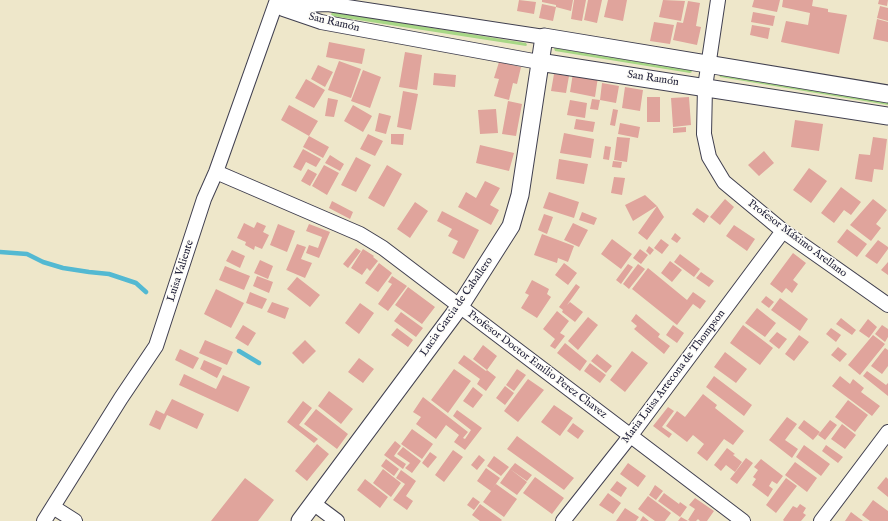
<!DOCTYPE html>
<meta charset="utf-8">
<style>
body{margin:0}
canvas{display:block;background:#eee7ca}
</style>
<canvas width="888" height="521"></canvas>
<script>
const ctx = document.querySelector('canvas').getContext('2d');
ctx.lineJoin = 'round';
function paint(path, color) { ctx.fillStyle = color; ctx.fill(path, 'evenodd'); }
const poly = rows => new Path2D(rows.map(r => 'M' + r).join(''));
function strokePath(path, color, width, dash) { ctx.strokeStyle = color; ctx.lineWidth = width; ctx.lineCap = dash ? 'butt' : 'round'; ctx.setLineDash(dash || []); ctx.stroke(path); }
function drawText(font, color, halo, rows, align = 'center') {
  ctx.font = font + ' "IM FELL English",serif'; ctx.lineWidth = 3; ctx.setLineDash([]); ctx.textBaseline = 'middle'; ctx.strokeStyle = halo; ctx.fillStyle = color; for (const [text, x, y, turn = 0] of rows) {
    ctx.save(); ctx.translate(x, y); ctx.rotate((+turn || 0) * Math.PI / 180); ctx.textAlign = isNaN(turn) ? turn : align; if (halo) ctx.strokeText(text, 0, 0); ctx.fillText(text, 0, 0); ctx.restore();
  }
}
const green = poly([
 [333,12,526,43,527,45,526,46,332,16,331,14],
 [554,48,556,48,691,70,692,72,690,73,555,51],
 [719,74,888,101,888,105,720,77]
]);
const stream = poly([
 [0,252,27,254,43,262,63,268,89,272,109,274,136,283,146,292],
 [239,351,259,363]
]);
const building = poly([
 [519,0,536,2,534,14,517,11],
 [542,0,573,0,571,11,556,7,553,21,539,18,542,4,556,7,556,5,542,2],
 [574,0,586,0,582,21,571,19],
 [588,0,602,0,597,23,584,20],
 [608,0,627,0,623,21,604,17],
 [663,0,685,1,681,21,659,17],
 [754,0,780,0,777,12,752,7],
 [783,0,813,0,812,6,828,9,828,12,847,15,839,54,781,42,786,21,808,25,810,13,782,7],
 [879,0,888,0,887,6,878,4],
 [688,1,700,3,696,26,701,27,697,45,673,40,677,22,683,23],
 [880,6,888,8,888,21,877,18],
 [753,12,775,16,773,26,751,22],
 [877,19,888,22,888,42,873,39],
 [654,22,674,25,670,44,650,41],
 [752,25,770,28,768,39,750,35],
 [329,42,365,49,362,64,326,57],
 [405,52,422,55,417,90,399,87],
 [339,61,361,69,351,98,328,90],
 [499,62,521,67,517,84,513,83,509,100,494,96,499,79,494,78],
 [318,65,333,72,325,87,311,79],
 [363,70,381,77,370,108,351,101],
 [434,73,456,75,455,87,433,85],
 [573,73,598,77,595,97,570,92],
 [554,74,569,76,566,93,551,91],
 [306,79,325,90,314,108,295,98],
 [602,83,619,86,616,103,600,100],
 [625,87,643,90,640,111,622,108],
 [403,91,418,94,411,130,397,127],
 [647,97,660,97,660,122,647,122],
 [689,97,691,125,673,127,671,98],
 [328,98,338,100,334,117,325,116],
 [592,99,600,100,598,110,590,109],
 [570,100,587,103,585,118,567,115],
 [508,101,522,104,516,136,502,134],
 [289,105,318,121,309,136,329,147,323,158,303,147,309,136,281,120],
 [353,105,372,116,363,132,344,121],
 [496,109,498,133,480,134,478,110],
 [613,109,618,110,615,126,610,125],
 [379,113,391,116,386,134,375,131],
 [576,119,595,122,593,132,574,129],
 [795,120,823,124,819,151,791,147],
 [620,123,640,127,638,138,618,134],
 [686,127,686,132,673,133,673,128],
 [564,133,594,139,591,158,560,153],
 [368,134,383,141,375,156,360,149],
 [391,134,404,134,403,145,391,144],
 [617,137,630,138,627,162,614,160],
 [873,137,887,139,883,170,874,169,872,182,855,179,859,154,870,155],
 [480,145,514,153,509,171,476,163],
 [605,146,611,147,609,160,603,159],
 [303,149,321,159,316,167,306,162,301,171,293,167],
 [764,151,774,163,759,176,748,165],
 [330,155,344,164,340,171,325,163],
 [356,157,371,165,356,192,341,185],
 [559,159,588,164,584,184,556,179],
 [613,161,622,162,621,168,612,167],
 [324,165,339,173,327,195,312,186],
 [387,165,402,174,384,207,368,198],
 [809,168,827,181,811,203,793,190],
 [308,169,317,174,310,186,301,181],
 [614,177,625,178,622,195,611,193],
 [485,181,500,188,490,205,499,210,491,225,458,207,466,192,476,198],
 [841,187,861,202,851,215,844,210,834,223,821,213],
 [549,192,579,202,574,218,543,208],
 [645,195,657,206,664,217,647,240,638,233,657,206,633,221,625,205],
 [725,199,734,207,720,225,710,217],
 [873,199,887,210,876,224,881,228,871,241,850,225],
 [332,201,353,212,350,219,329,208],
 [415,202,428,211,410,238,397,229],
 [697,208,709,216,704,223,692,214],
 [442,211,479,230,464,259,452,253,458,241,448,236,452,229,437,221],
 [582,212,597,218,594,225,579,220],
 [544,214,553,217,547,234,538,230],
 [257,222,266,226,263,232,269,235,262,249,255,246,254,250,245,245,246,242,237,238,244,223,254,228],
 [573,223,588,230,579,247,564,240],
 [278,224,295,231,287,252,270,245],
 [309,224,330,232,319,258,306,253,309,245,318,248,322,237,306,231],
 [734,225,755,239,747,251,726,236],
 [847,229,867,244,857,257,837,242],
 [675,233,681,238,677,243,671,239],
 [542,234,574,246,568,262,558,258,557,263,534,255],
 [612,239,632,254,621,269,601,254],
 [661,239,669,245,662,254,654,248],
 [878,240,888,247,888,249,877,264,865,256],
 [297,244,306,247,301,259,312,263,305,278,286,270],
 [649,246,654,250,650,255,646,251],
 [356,248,361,251,348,268,343,264],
 [363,249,374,256,373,257,378,261,370,271,367,268,362,275,351,268],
 [640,249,648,255,641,264,633,258],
 [232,250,245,256,240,268,226,261],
 [793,253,806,263,793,280,798,284,792,293,786,288,782,293,770,284],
 [680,254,700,269,694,277,674,262],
 [260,260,273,266,268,279,254,273],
 [670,261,682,270,672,282,661,273],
 [888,262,888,275,881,270],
 [379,263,392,273,378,292,365,283],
 [564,263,577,273,568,285,555,275],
 [628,264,633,267,621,284,616,280],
 [638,264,645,269,629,289,623,284],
 [225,266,250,276,244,290,219,280],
 [648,268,687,300,693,292,706,301,700,309,693,304,677,325,632,289],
 [701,272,714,281,709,287,696,278],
 [257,276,273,282,269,293,253,286],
 [392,276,407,286,388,311,378,304,392,284,388,282],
 [297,277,320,295,310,307,287,289],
 [532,280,549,289,547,294,551,297,537,318,521,308,529,295,525,293],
 [576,284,580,287,567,305,570,302,583,312,575,322,562,312,563,310,559,307],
 [408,287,435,307,422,324,395,305],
 [216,289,244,303,231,328,204,314],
 [250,292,267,299,262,309,246,303],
 [766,296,774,302,769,308,761,302],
 [780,298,808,319,800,331,771,310],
 [272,302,289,308,285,319,267,312],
 [360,303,374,313,359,334,345,323],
 [757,308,776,323,765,337,745,323],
 [557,311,569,321,560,333,565,336,555,349,550,346,555,339,543,329],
 [401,312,423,328,416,337,394,321],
 [636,314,660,334,658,337,670,346,664,354,634,329,637,326,631,321],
 [588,317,598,325,578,350,568,341],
 [841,318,856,330,852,335,836,324],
 [868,319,877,327,869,338,859,331],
 [243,325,256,333,248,346,235,338],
 [673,325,684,333,677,343,666,335],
 [743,325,773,348,760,365,730,343],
 [882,325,888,329,888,337,885,342,875,334],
 [397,328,413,340,408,347,391,335],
 [831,328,841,335,836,342,826,334],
 [777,332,787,339,779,349,769,341],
 [799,335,809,342,794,361,785,354],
 [873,335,885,344,860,375,848,365],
 [205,340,233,352,227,365,199,353],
 [305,340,316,351,303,364,292,353],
 [565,343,587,361,580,371,557,353],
 [483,345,497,356,487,370,473,359],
 [838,347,847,354,840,362,831,355],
 [885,348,888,350,888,366,882,374,871,366],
 [180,349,199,358,193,369,175,360],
 [632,351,648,363,625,392,610,380],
 [725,352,747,369,736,383,714,367],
 [597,354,612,366,606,373,591,361],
 [464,355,486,371,487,370,496,377,486,391,477,384,480,379,458,363],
 [359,358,374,369,363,383,348,372],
 [204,360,222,368,217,378,200,369],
 [590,363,606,375,600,383,584,371],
 [454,369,471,381,448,413,431,400],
 [517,369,526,375,514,391,506,385],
 [867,371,886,385,888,383,888,396,863,376],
 [184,374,216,389,223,375,250,387,238,412,179,385],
 [714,376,752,405,744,416,706,387],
 [840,376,850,384,853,379,864,388,861,392,880,406,872,416,832,386],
 [528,379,544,390,518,422,504,411],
 [505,386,514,393,505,405,496,398],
 [473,387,483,395,473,408,463,401],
 [329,391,353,409,341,424,318,406],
 [703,394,717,405,715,408,744,431,733,445,724,439,707,461,697,453,704,444,693,435,687,442,666,426,677,411,685,417],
 [423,397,468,432,463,438,465,439,471,430,453,416,457,410,482,428,465,450,454,442,459,435,446,425,436,439,416,424,421,417,413,412],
 [172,399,204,414,197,429,167,415,160,430,149,425,156,410,164,414],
 [848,400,868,415,855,432,835,417],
 [303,401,312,408,299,425,318,439,314,443,287,422],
 [554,405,573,418,560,436,541,422],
 [668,407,674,411,662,427,672,434,669,438,653,426],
 [316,409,348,434,337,449,304,424],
 [787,417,797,424,785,440,798,449,792,458,769,440],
 [804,420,820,432,813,440,798,428],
 [830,420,837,425,825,440,818,435],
 [573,423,584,431,578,439,567,431],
 [842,424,856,435,845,449,831,439],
 [412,429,433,444,422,459,401,444],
 [517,436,574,478,564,490,507,449],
 [395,441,401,446,394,456,406,464,403,469,384,455],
 [317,444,329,454,307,481,295,471],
 [804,445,830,464,821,476,796,457],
 [826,445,843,457,838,463,822,451],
 [403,447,421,461,412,473,405,468,410,463,397,454],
 [727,448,735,454,733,455,742,462,735,472,726,465,721,471,714,465],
 [453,450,463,457,444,482,435,475],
 [430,452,437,457,428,468,422,463],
 [479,455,485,460,477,470,471,465],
 [494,456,509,467,501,476,487,466],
 [746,458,753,463,737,484,730,479],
 [386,459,399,469,394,476,381,466],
 [761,459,783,476,777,484,772,481,769,486,773,489,768,497,752,485,756,479,753,477,758,470,754,467],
 [795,462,817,478,807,492,785,475],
 [515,463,532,475,527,481,510,469],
 [628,463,646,476,638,487,620,474],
 [486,468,500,478,491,491,477,481],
 [383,469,401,483,391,497,373,483],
 [510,469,527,482,517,495,500,483],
 [401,470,416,481,406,496,413,501,407,510,393,500,405,484,396,478],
 [535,477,564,498,552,514,523,493],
 [886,477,888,479,888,497,877,488],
 [245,478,274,500,258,521,211,521],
 [786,478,797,486,776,513,766,505],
 [365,479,388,497,380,508,357,490],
 [617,481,627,488,621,497,610,490],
 [496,484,517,499,504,517,483,502],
 [655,485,663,491,656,500,649,495],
 [608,493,621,503,613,514,599,505],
 [664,493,679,504,680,502,687,507,680,517,658,501],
 [648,496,671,513,665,521,655,521,638,509],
 [473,497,480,502,474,510,467,505],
 [695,498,714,511,707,521,700,521,698,519,696,521,690,521,688,520,695,509,689,505],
 [873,500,888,511,888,521,870,521,862,515],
 [480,504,502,520,501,521,480,521,472,515],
 [800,504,806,508,803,513,806,515,801,521,784,521,783,520,793,506,797,508],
 [625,508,639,517,636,521,616,521],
 [851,512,863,521,845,521],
 [643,516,649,521,640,521],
 [681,517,688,521,678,521]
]);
const minor = poly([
 [718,0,705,87,704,134,709,157,724,182,783,231,888,305],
 [275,6,328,4,544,37],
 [283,9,321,22,539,62],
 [216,172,360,234,383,248,743,521],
 [313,503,337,521],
 [53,507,75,521],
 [44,521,121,398,156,346,204,199,216,172,277,0],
 [563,521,631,435,783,231],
 [821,521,888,432]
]);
const tertiary = poly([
 [539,62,888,116],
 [300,521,460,306,511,226,520,195,544,37,888,94]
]);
const streetNames = [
 ["San Ramón",334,23,13],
 ["San Ramón",653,79,9],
 ["Profesor Máximo Arellano",797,239,37],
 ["Luisa Valiente",181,271,-72],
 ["Lucia Garcia de Caballero",457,307,-55],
 ["Profesor Doctor Emilio Perez Chavez",537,365,37],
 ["Maria Luisa Artecona de Thompson",674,377,-53]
];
paint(green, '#a7d786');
strokePath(stream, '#53b9d2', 4.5);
paint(building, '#e0a49c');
strokePath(minor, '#414050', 16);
strokePath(tertiary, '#414050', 19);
strokePath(minor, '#fff', 14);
strokePath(tertiary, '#fff', 17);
drawText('11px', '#22223b', '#fdfcf7', streetNames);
</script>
